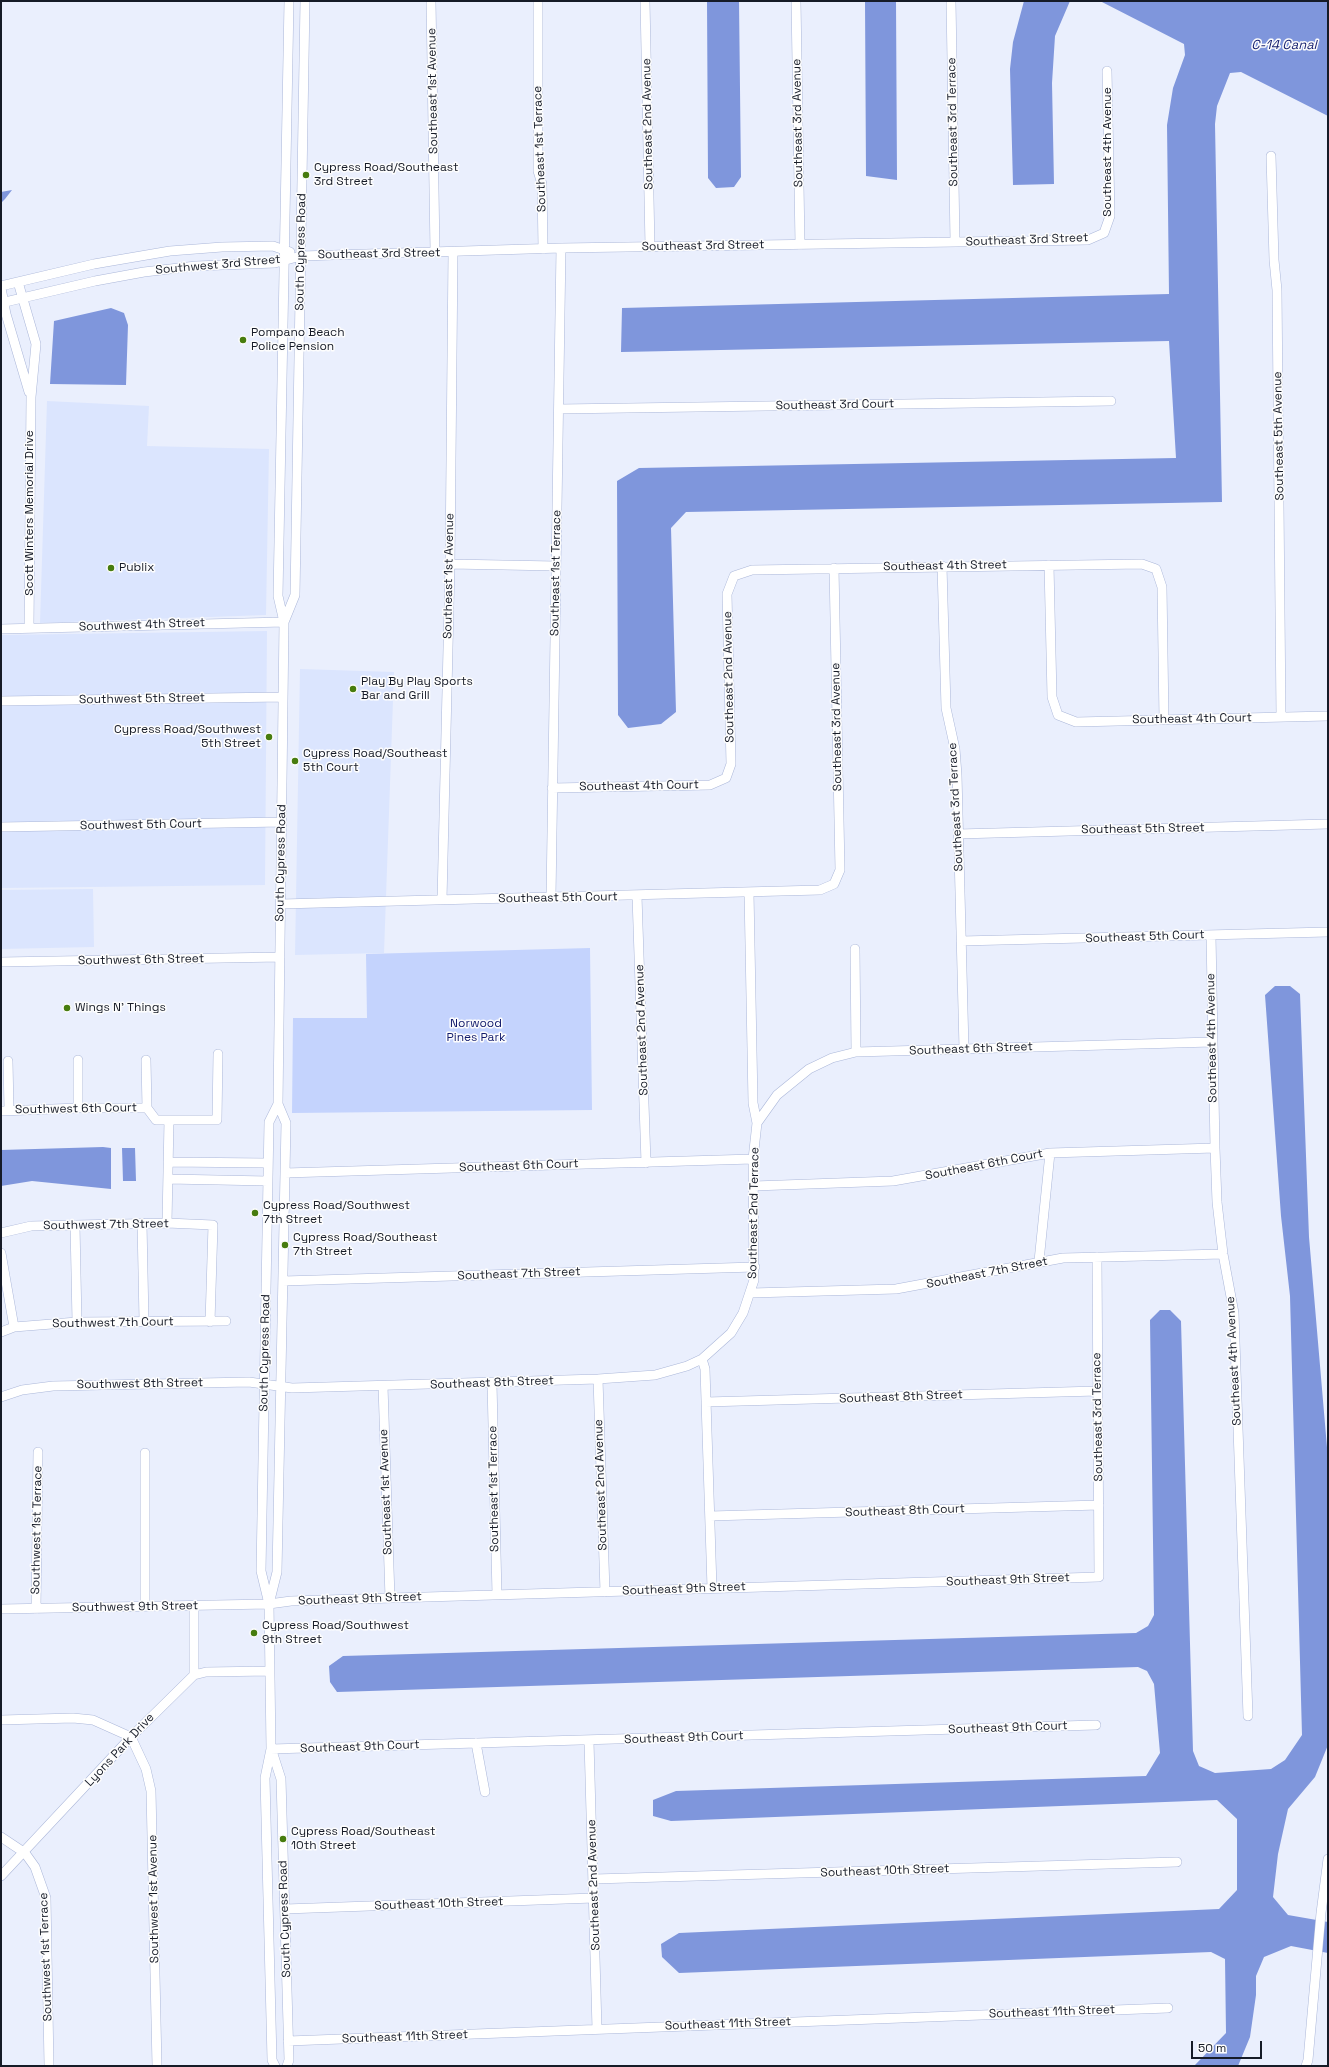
<!DOCTYPE html>
<style>
body{margin:0}
#map{position:relative;width:1329px;height:2067px;overflow:hidden;background:#eaeffd;font-family:"Space Grotesk",sans-serif}
canvas{display:block}
.frame{position:absolute;inset:0;border:2px solid #161b27;pointer-events:none}
.scale{position:absolute;left:1191px;top:2041px;width:71px;height:18px;box-sizing:border-box;border:2px solid #161b27;border-top:0;padding-left:5px;font-size:12px;line-height:14px;white-space:nowrap;color:#161b27;-webkit-text-stroke:3px #fdfdfd;paint-order:stroke}
</style>
<div id="map">
<canvas width="1329" height="2067"></canvas>
<div class="frame"></div>
<div class="scale">50 m</div>
</div>
<script>
const ctx = document.querySelector('canvas').getContext('2d');
ctx.lineJoin = 'round';
function paint(path, color) { ctx.fillStyle = color; ctx.fill(path, 'evenodd'); }
const poly = rows => new Path2D(rows.map(r => 'M' + r).join(''));
function strokePath(path, color, width, dash) { ctx.strokeStyle = color; ctx.lineWidth = width; ctx.lineCap = dash ? 'butt' : 'round'; ctx.setLineDash(dash || []); ctx.stroke(path); }
function drawText(font, color, halo, rows, align = 'center') {
  ctx.font = font + ' "Space Grotesk",sans-serif'; ctx.lineWidth = 3; ctx.setLineDash([]); ctx.textBaseline = 'middle'; ctx.strokeStyle = halo; ctx.fillStyle = color; for (const [text, x, y, turn = 0] of rows) {
    ctx.save(); ctx.translate(x, y); ctx.rotate((+turn || 0) * Math.PI / 180); ctx.textAlign = isNaN(turn) ? turn : align; if (halo) ctx.strokeText(text, 0, 0); ctx.fillText(text, 0, 0); ctx.restore();
  }
}
const built = poly([
 [47,401,149,406,147,446,269,449,266,615,40,623],
 [267,631,265,885,1,888,1,635],
 [300,669,394,672,384,953,295,955],
 [93,889,94,947,1,949,1,890]
]);
const green = poly([
 [590,948,592,1110,292,1113,293,1018,367,1018,366,954]
]);
const water = poly([
 [707,1,739,1,741,177,734,187,716,188,708,178],
 [865,1,896,1,897,180,866,176],
 [1024,1,1070,1,1055,36,1052,83,1054,184,1013,185,1010,69,1013,42],
 [1100,1,1328,1,1328,116,1241,72,1230,73,1217,106,1215,124,1222,502,686,512,671,528,676,712,661,724,628,728,618,715,617,481,639,468,1176,458,1169,341,621,352,622,308,1169,294,1167,125,1173,88,1185,55,1184,44],
 [12,190,5,199,1,203,1,192],
 [111,308,124,313,128,325,126,385,50,384,54,321],
 [1275,986,1290,986,1300,994,1309,1237,1328,1459,1328,1745,1315,1777,1288,1809,1278,1854,1273,1897,1288,1915,1328,1922,1328,1953,1291,1946,1264,1957,1256,1976,1256,1995,1250,2037,1238,2066,1194,2066,1226,2033,1225,1959,1211,1952,679,1973,662,1957,661,1944,679,1933,1219,1909,1237,1890,1237,1819,1217,1800,671,1821,653,1816,653,1800,676,1791,1146,1776,1160,1753,1154,1684,1147,1671,1138,1667,337,1692,330,1682,329,1666,343,1656,1136,1633,1148,1626,1154,1615,1150,1320,1160,1310,1170,1310,1181,1321,1193,1751,1199,1766,1215,1773,1271,1769,1285,1760,1302,1735,1290,1296,1281,1216,1265,995],
 [103,1147,111,1148,111,1189,32,1181,1,1186,1,1150],
 [122,1148,135,1148,136,1181,123,1181]
]);
const minor = poly([
 [431,1,435,252],
 [538,1,538,171,542,184,543,249],
 [645,1,650,247],
 [796,1,800,245],
 [951,1,955,242],
 [1271,156,1274,260,1277,290,1281,717],
 [18,282,36,344,31,397,29,628],
 [1,286,94,264,170,251,222,247,273,246,290,252],
 [1,288,6,314,29,392],
 [1,303,95,281,144,272,196,266,275,263,301,256,561,248,1088,240,1104,233,1110,216,1107,71],
 [559,409,1111,401],
 [450,564,556,566],
 [1049,565,1052,697,1058,715,1076,722,1328,716],
 [942,566,946,708,955,749,957,775,964,1049],
 [284,622,295,595,305,1],
 [1,629,284,622],
 [1,701,283,697],
 [552,788,710,785,726,778,731,764,727,594,734,576,752,570,1142,564,1156,569,1162,587,1164,720],
 [1,827,282,822],
 [958,834,1328,824],
 [637,896,646,1163],
 [551,897,561,248],
 [442,900,450,564,453,252],
 [281,904,820,890,834,884,840,870,834,568],
 [1211,935,1215,1148,1217,1202,1223,1254,1234,1313,1248,1716],
 [961,941,1328,932],
 [855,949,856,1052],
 [1,962,280,957],
 [78,1060,78,1108],
 [146,1060,147,1108],
 [8,1061,9,1110],
 [1,1111,78,1108,147,1108,156,1120,217,1120,218,1054],
 [757,1123,777,1095,809,1069,832,1058,856,1052,1212,1042],
 [168,1162,268,1163],
 [285,1173,753,1159],
 [168,1179,268,1181],
 [754,1186,893,1181,1050,1153,1215,1148],
 [142,1223,144,1321],
 [167,1223,169,1120],
 [75,1225,77,1322],
 [1,1233,31,1226,167,1223,213,1225,210,1322],
 [1,1253,14,1327],
 [1039,1261,1050,1153],
 [283,1281,755,1267],
 [751,1293,896,1289,1063,1258,1223,1254],
 [1,1332,14,1327,77,1322,226,1321],
 [702,1359,705,1369,712,1588],
 [598,1379,605,1592],
 [492,1383,497,1595],
 [383,1386,390,1598],
 [1,1397,22,1390,53,1386,249,1382,292,1388,598,1379,655,1375,687,1366,702,1359,731,1333,743,1313,754,1280,753,1159,757,1123,753,1103,749,892],
 [706,1402,1097,1391],
 [710,1516,1099,1505],
 [269,1604,277,1572,286,1123,278,1104,284,622,278,596,289,1],
 [145,1606,145,1453],
 [1,1609,269,1604,291,1601,1099,1577,1097,1257],
 [36,1609,38,1452],
 [194,1675,206,1672,270,1671],
 [1,1720,73,1718,93,1720,131,1737,146,1769,151,1791,157,2066],
 [589,1741,597,2029],
 [476,1743,485,1792],
 [271,1749,1096,1725],
 [272,1751,281,1779,289,2060,287,2066],
 [1,1837,25,1853,35,1867,46,1898,49,2066],
 [1,1876,131,1737,194,1675,194,1606],
 [594,1879,1177,1862],
 [285,1909,594,1898],
 [288,2041,1168,2008],
 [275,2066,272,2060,265,1778,271,1749,269,1604,261,1571,269,1122,278,1104],
 [1306,2066,1308,2060,1321,1913,1328,1859]
]);
const markers = [
 [306,175,4,"#477c0e"],
 [243,340,4,"#477c0e"],
 [111,568,4,"#477c0e"],
 [353,689,4,"#477c0e"],
 [269,737,4,"#477c0e"],
 [295,761,4,"#477c0e"],
 [67,1008,4,"#477c0e"],
 [255,1213,4,"#477c0e"],
 [285,1245,4,"#477c0e"],
 [254,1633,4,"#477c0e"],
 [283,1839,4,"#477c0e"]
];
const streetNames = [
 ["Southeast 1st Avenue",433,91,-91],
 ["Southeast 3rd Terrace",953,122,-91],
 ["Southeast 3rd Avenue",798,123,-91],
 ["Southeast 2nd Avenue",648,124,-91],
 ["Southeast 1st Terrace",540,149,-92],
 ["Southeast 4th Avenue",1108,152,-90],
 ["Southeast 3rd Street",1027,240,-2],
 ["Southeast 3rd Street",703,246,-1],
 ["South Cypress Road",301,252,-89],
 ["Southeast 3rd Street",379,254,-1],
 ["Southwest 3rd Street",218,265,-5],
 ["Southeast 3rd Court",835,405,-1],
 ["Southeast 5th Avenue",1279,436,-91],
 ["Scott Winters Memorial Drive",30,513,-90],
 ["Southeast 4th Street",945,566,-1],
 ["Southeast 1st Terrace",556,573,-89],
 ["Southeast 1st Avenue",449,576,-89],
 ["Southwest 4th Street",142,625,-2],
 ["Southeast 2nd Avenue",729,677,-91],
 ["Southwest 5th Street",142,699,-1],
 ["Southeast 4th Court",1192,719,-1],
 ["Southeast 3rd Avenue",837,727,-91],
 ["Southeast 4th Court",639,786,-1],
 ["Southeast 3rd Terrace",956,807,-93],
 ["Southwest 5th Court",141,825,-1],
 ["Southeast 5th Street",1143,829,-1],
 ["South Cypress Road",281,863,-89],
 ["Southeast 5th Court",558,898,-1],
 ["Southeast 5th Court",1145,937,-2],
 ["Southwest 6th Street",141,960,-1],
 ["Southeast 2nd Avenue",642,1030,-92],
 ["Southeast 4th Avenue",1212,1038,-91],
 ["Southeast 6th Street",971,1049,-2],
 ["Southwest 6th Court",76,1109,-1],
 ["Southeast 6th Court",984,1165,-11],
 ["Southeast 6th Court",519,1166,-2],
 ["Southeast 2nd Terrace",754,1213,-89],
 ["Southwest 7th Street",106,1225,-1],
 ["Southeast 7th Street",987,1273,-11],
 ["Southeast 7th Street",519,1274,-2],
 ["Southwest 7th Court",113,1323,-1],
 ["South Cypress Road",265,1353,-89],
 ["Southeast 4th Avenue",1234,1361,-93],
 ["Southeast 8th Street",492,1383,-2],
 ["Southwest 8th Street",140,1384,-1],
 ["Southeast 8th Street",901,1397,-2],
 ["Southeast 3rd Terrace",1098,1417,-91],
 ["Southeast 2nd Avenue",601,1485,-92],
 ["Southeast 1st Terrace",494,1489,-91],
 ["Southeast 1st Avenue",386,1492,-92],
 ["Southeast 8th Court",905,1511,-2],
 ["Southwest 1st Terrace",37,1530,-89],
 ["Southeast 9th Street",1008,1580,-2],
 ["Southeast 9th Street",684,1589,-2],
 ["Southeast 9th Street",360,1599,-2],
 ["Southwest 9th Street",135,1607,-1],
 ["Southeast 9th Court",1008,1728,-2],
 ["Southeast 9th Court",684,1738,-2],
 ["Southeast 9th Court",360,1747,-2],
 ["Lyons Park Drive",120,1750,-47],
 ["Southeast 10th Street",885,1871,-2],
 ["Southeast 2nd Avenue",594,1885,-92],
 ["Southwest 1st Avenue",154,1899,-91],
 ["Southeast 10th Street",439,1904,-2],
 ["South Cypress Road",285,1919,-92],
 ["Southwest 1st Terrace",46,1957,-92],
 ["Southeast 11th Street",1052,2012,-2],
 ["Southeast 11th Street",728,2024,-2],
 ["Southeast 11th Street",405,2037,-2]
];
const poiNames = [
 ["Cypress Road/Southeast",314,168],
 ["3rd Street",314,182],
 ["Pompano Beach",251,333],
 ["Police Pension",251,347],
 ["Publix",119,568],
 ["Play By Play Sports",361,682],
 ["Bar and Grill",361,696],
 ["Cypress Road/Southwest",261,730,"right"],
 ["5th Street",261,744,"right"],
 ["Cypress Road/Southeast",303,754],
 ["5th Court",303,768],
 ["Wings N' Things",75,1008],
 ["Cypress Road/Southwest",263,1206],
 ["7th Street",263,1220],
 ["Cypress Road/Southeast",293,1238],
 ["7th Street",293,1252],
 ["Cypress Road/Southwest",262,1626],
 ["9th Street",262,1640],
 ["Cypress Road/Southeast",291,1832],
 ["10th Street",291,1846]
];
const parkNames = [
 ["Norwood",476,1024],
 ["Pines Park",476,1038]
];
const waterNames = [
 ["C-14 Canal",1284,45]
];
paint(built, '#dbe5fe');
paint(green, '#c4d3fd');
paint(water, '#7f96dc');
strokePath(minor, '#abb7d9', 10);
strokePath(minor, '#fff', 9);
for (const [x, y, r, color] of markers) { const dot = new Path2D(); dot.arc(x, y, r, 0, 2 * Math.PI); ctx.fillStyle = color; ctx.fill(dot); strokePath(dot, '#fdfdfd', 1.5); }
drawText('12px', '#161b27', '#fdfdfd', streetNames);
drawText('12px', '#161b27', '#fdfdfd', poiNames, 'left');
drawText('12px', '#121b6c', '#fdfdfd', parkNames);
drawText('italic 13px', '#141e6e', '#fdfdfd', waterNames);
</script>
